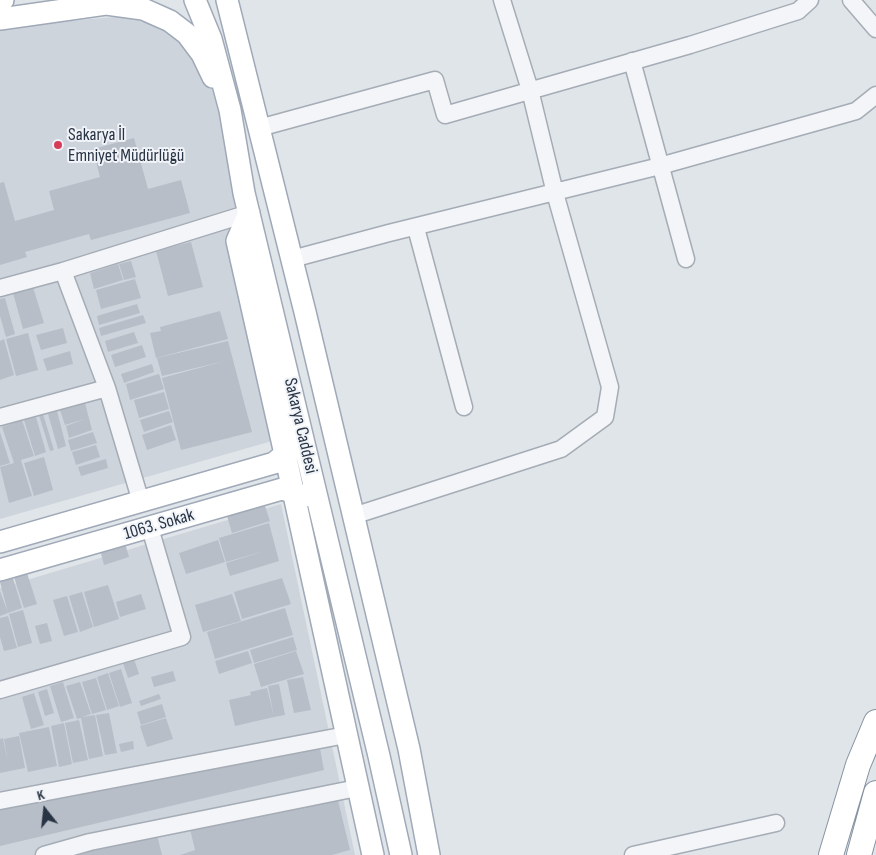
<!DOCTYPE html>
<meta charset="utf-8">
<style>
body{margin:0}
#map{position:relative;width:876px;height:855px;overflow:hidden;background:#e0e5ea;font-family:"Sofia Sans Condensed",sans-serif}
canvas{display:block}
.north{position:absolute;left:20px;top:785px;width:50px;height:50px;-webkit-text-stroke:4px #f0f3f7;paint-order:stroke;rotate:344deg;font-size:14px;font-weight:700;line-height:20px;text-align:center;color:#283343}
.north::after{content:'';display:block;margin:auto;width:18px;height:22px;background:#283343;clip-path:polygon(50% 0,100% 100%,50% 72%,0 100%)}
</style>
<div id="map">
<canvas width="876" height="855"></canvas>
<div class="north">K</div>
</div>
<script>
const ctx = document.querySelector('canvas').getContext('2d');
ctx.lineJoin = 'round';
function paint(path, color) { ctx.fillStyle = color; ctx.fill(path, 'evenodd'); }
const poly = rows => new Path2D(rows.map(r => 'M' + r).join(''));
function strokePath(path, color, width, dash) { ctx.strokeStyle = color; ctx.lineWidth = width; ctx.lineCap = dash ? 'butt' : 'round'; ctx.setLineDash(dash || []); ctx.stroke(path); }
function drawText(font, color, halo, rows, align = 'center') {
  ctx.font = font + ' "Sofia Sans Condensed",sans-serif'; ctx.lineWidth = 4; ctx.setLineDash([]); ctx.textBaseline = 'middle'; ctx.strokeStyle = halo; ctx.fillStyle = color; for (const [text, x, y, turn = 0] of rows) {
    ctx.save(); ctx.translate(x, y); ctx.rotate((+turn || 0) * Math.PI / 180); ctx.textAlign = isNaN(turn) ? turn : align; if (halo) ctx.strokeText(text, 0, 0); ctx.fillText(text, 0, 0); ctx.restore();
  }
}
const built = poly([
 [161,13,218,81,286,437,0,519,0,27],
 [281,504,355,855,0,855,0,588]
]);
const building = poly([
 [134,138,148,189,181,180,190,213,91,240,89,234,25,252,27,257,0,265,0,183,4,182,15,221,54,210,49,191,100,177,93,149],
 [191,242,203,287,168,296,156,251],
 [131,261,136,277,124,280,119,264],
 [118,264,123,280,94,289,90,273],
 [135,279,141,298,101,309,96,290],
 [33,287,44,323,23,329,13,293],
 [5,298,15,334,6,337,0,316,0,299],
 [137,304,140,313,99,325,97,316],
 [220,311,228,339,156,358,150,333,161,331,160,327],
 [143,315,146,323,101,336,99,328],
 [63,328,67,343,41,350,36,335],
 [134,332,138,343,108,352,105,341],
 [28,333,38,370,16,376,6,339],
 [4,339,14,375,0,380,0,341],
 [228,341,252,432,181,450,162,378,225,361,162,376,157,358],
 [142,345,146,357,115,367,111,355],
 [70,351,73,364,47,371,43,359],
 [152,364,154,372,124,383,121,374],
 [159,374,164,389,130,400,126,384],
 [164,392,169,409,139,418,134,400],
 [85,403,92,430,69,438,66,426,85,419,65,425,60,410],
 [57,411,66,446,58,449,48,414],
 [169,411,173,422,144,432,140,420],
 [43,414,54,450,50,451,39,415],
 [36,417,46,452,35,456,24,420],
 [22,420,34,456,21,460,32,496,9,503,0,467,14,463,2,427],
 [171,425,176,440,147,450,142,435],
 [0,432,10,463,0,466],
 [93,432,97,443,71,451,68,440],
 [96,445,100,457,76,465,72,452],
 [44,457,53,490,34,496,24,463],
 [106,459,108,468,81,476,78,467],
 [262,497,270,521,232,533,225,509],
 [269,523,279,561,230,576,226,563,268,550,226,562,219,538],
 [218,540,225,562,186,574,179,553],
 [125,543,129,557,104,565,100,550],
 [26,570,37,604,24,608,13,574],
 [13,578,22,608,8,613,0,582],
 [282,578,291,604,242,619,234,592],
 [108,585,119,619,94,627,84,592],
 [0,591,8,613,0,616],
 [82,592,93,627,80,632,69,596],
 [141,594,146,609,120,617,116,602],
 [232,594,241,621,203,632,195,605],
 [67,596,78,632,64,636,53,600],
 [285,608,293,635,215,659,207,632],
 [23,610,32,643,18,647,9,614],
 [8,616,17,648,4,651,0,637,0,618],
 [47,623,52,641,40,644,35,626],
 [293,637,297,650,254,663,250,650],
 [248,651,252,663,219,674,215,661],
 [296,651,304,674,261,687,254,664],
 [133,656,139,674,128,678,122,660],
 [121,669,132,703,120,707,109,673],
 [173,671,176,681,154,687,151,677],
 [108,673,119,706,107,710,97,677],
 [303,677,311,710,294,713,287,680],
 [96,678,106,710,92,714,82,682],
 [63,682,74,718,61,722,50,686],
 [80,682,91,714,82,717,95,715,103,756,89,759,81,718,77,719,66,686],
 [279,684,285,715,274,717,268,686],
 [267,688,274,717,235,726,229,700,251,695,250,692],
 [47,689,54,713,45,716,38,692],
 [34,693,44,725,31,729,22,697],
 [159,694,161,699,141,706,139,701],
 [162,704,166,717,141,725,137,712],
 [109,713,117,753,105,755,96,715],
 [166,718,173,739,147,747,140,726],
 [79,720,88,760,73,763,65,723],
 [64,723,72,764,59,767,51,726],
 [49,727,57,766,28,772,19,733],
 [19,736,25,768,0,773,0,739,3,738,8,763,4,739],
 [133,741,134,749,121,752,119,744],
 [319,743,324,770,0,846,0,808],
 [336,792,350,850,332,855,180,855,195,850,190,829],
 [157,835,162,855,80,855,80,854]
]);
const minor = poly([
 [851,0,876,29],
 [632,61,686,259],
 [259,128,435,80,445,115,690,45,798,11,810,0],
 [416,228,464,407],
 [292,259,389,233,660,166,856,111,876,95],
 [63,271,107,388,141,502],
 [0,288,63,271,249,213],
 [0,417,107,388],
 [353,516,561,449,605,417,610,387,555,193,530,90,502,0],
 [0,690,182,637,150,528],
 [0,801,346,735],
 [44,855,90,842,357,788],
 [633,855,776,823]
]);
const major = poly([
 [0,0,3,0],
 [195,0,211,39,230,110,244,193,379,756,401,855],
 [227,0,305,312,409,749,429,855],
 [99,3,143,9,170,21,187,34,202,54,213,77],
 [0,19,113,3],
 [249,213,237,241,285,454,373,855],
 [0,542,274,463,294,447],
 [0,570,282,489,305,496]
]);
const highway = poly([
 [831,855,858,765,876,722],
 [859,855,876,793]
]);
const markers = [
 [58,145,5,"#d73d5b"]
];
const poiNames = [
 ["Sakarya İl",68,135],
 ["Emniyet Müdürlüğü",68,156]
];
const streetNames = [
 ["Sakarya Caddesi",300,426,77],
 ["1063. Sokak",159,525,-16]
];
paint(built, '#ced4dc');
paint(building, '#b7bec8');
strokePath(minor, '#a5acb5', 19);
strokePath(major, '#9fa9b7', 24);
strokePath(highway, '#8793a2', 26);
strokePath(minor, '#f3f5f8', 16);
strokePath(major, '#fff', 21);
strokePath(highway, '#fff', 24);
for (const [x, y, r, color] of markers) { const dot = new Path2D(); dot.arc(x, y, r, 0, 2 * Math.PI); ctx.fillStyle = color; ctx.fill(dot); strokePath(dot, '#f0f3f7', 2); }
drawText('18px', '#283343', '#f0f3f7', poiNames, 'left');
drawText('18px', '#283343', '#f0f3f7', streetNames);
</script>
